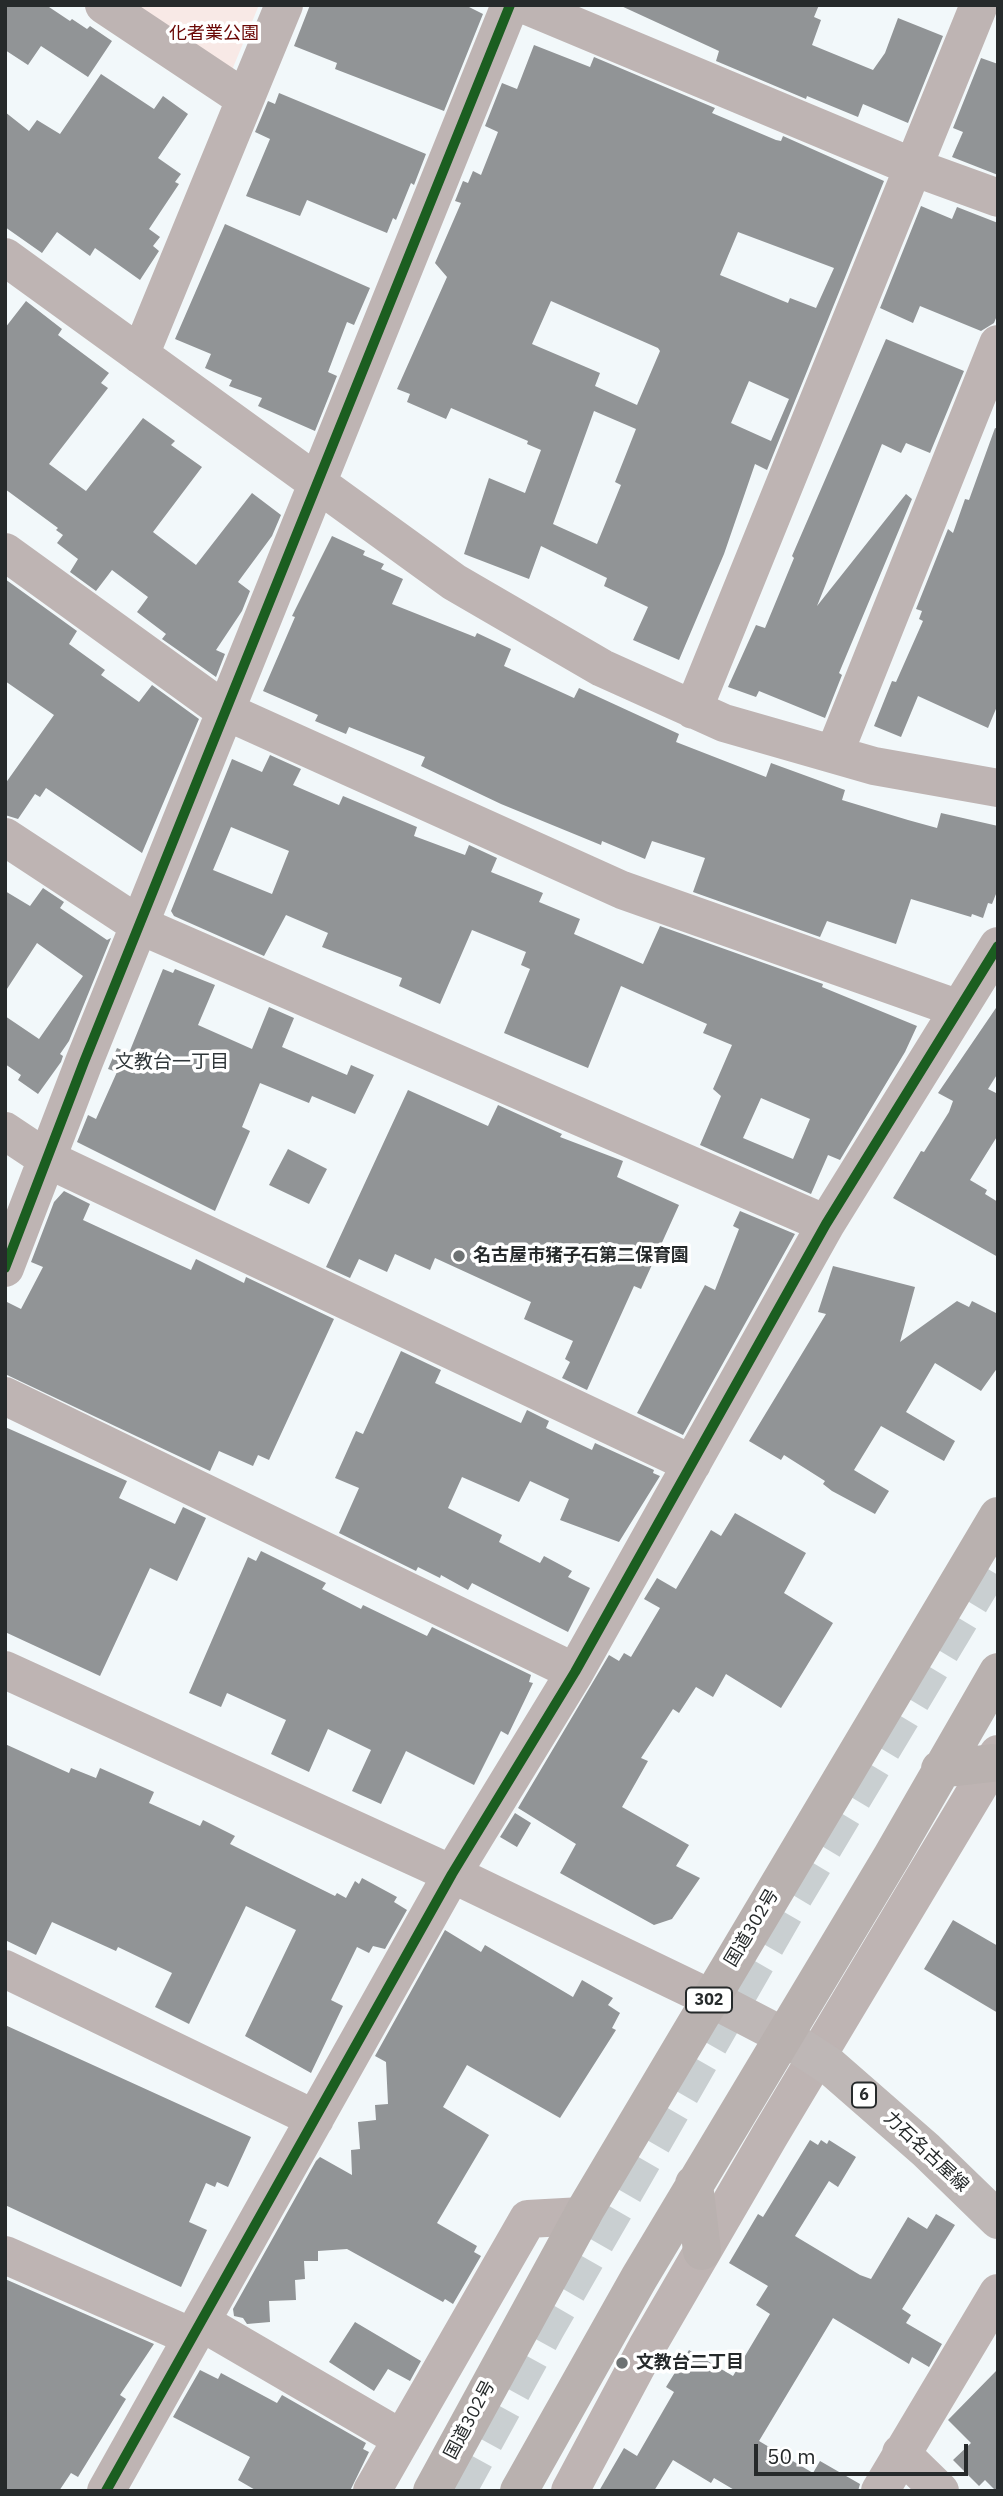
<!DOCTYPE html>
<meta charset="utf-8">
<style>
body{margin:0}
#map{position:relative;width:1003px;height:2496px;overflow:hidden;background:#f2f8fa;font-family:"IBM Plex Sans",sans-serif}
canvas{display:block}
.frame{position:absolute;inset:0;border:7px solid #262a2b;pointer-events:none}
.scale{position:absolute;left:754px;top:2444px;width:214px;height:32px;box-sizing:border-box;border:4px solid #262a2b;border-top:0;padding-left:9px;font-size:21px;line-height:24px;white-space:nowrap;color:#262a2b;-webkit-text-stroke:5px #fff;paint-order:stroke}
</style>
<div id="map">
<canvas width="1003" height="2496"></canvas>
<div class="frame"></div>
<div class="scale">50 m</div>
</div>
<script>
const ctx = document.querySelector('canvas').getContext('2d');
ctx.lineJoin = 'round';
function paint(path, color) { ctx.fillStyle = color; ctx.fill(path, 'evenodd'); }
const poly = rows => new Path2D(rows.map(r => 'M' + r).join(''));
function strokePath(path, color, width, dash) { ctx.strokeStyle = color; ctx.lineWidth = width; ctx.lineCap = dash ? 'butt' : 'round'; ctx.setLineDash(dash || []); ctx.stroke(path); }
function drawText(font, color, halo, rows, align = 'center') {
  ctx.font = font + ' "IBM Plex Sans","Noto Sans JP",sans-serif'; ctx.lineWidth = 7; ctx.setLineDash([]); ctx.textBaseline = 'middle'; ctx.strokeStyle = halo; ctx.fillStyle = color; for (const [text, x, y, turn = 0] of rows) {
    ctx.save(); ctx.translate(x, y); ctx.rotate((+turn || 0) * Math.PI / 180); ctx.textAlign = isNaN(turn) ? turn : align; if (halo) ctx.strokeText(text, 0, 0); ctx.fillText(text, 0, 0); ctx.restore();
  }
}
const green = poly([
 [126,5,259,5,232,70]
]);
const building = poly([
 [5,5,46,5,70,21,72,19,87,29,90,26,112,41,88,77,41,46,28,65,5,50],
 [310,5,465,5,483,14,444,111,335,69,337,63,294,46],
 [619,5,819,5,814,17,821,20,812,45,873,70,885,53,898,18,943,36,908,123,863,104,858,117,807,96,806,99,716,61,719,51],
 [534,45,590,67,594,57,715,108,712,113,776,140,781,141,783,136,884,181,767,470,755,464,724,554,679,660,633,640,648,607,604,586,607,578,541,546,529,579,464,554,489,478,525,493,541,450,527,444,528,441,451,408,446,419,407,402,410,394,397,389,447,277,435,263,461,203,455,201,463,181,468,183,473,171,481,175,498,132,485,126,502,83,517,89],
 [738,232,834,268,816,308,790,298,788,303,720,275],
 [551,301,658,348,660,351,637,405,595,386,600,373,532,344],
 [749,381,789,399,771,441,731,423],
 [594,411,636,429,615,482,621,485,597,544,553,524],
 [981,58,998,64,998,175,952,157,963,132,953,128],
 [101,74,154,109,163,96,188,114,158,158,181,174,175,182,179,184,149,229,160,237,153,246,159,251,140,280,95,248,90,256,57,232,42,253,5,227,5,112,29,131,37,120,60,134],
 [279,93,426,154,414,185,411,183,396,220,393,218,387,233,307,200,300,216,246,196,270,139,255,132,268,101,275,104],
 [921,206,952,219,957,207,998,223,998,313,994,323,981,331,920,306,913,323,880,308],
 [225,224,370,288,354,325,347,322,328,372,337,376,315,431,258,406,262,398,229,386,232,380,205,368,211,354,175,339],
 [26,301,62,329,58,335,109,373,101,383,108,388,49,464,86,491,143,418,175,441,171,445,202,467,153,532,196,565,252,493,281,515,272,536,238,582,250,591,242,611,216,650,225,654,216,677,162,639,166,634,137,612,148,597,112,570,96,591,70,572,78,559,57,543,63,535,56,530,58,528,5,489,5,328],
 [886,339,964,371,930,453,906,443,901,453,882,444,817,606,906,494,912,499,839,673,842,675,825,718,759,691,756,697,728,687,756,625,765,628,794,558,792,556],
 [995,428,998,429,998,704,988,728,918,696,901,737,874,726,892,681,896,682,923,621,919,619,922,611,916,609,948,529,953,533,965,499,969,500],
 [332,536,365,551,363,555,384,564,381,569,403,579,392,604,475,637,477,633,511,649,504,666,574,698,579,688,679,734,676,742,766,777,771,763,845,790,842,800,908,820,937,828,941,813,998,826,998,889,992,904,988,903,983,918,972,914,971,917,911,899,896,944,827,921,820,937,693,892,705,858,652,841,645,859,602,841,601,845,501,804,421,766,425,757,349,727,346,734,315,721,318,715,263,691,295,617,292,616],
 [5,579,77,631,69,644,105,670,101,675,139,702,152,685,199,719,142,853,46,788,40,797,35,794,18,819,5,815,5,784,54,715,5,681],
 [270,755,301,769,293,785,339,805,343,796,417,827,414,836,465,855,469,845,497,858,491,872,543,893,539,902,580,919,574,934,643,964,660,926,823,984,822,987,917,1026,905,1052,840,1160,828,1155,811,1194,700,1145,721,1096,713,1089,732,1045,703,1033,707,1024,621,986,588,1068,504,1033,530,969,521,965,526,952,472,930,440,1004,399,986,402,978,322,947,328,933,286,915,264,956,174,916,171,911,232,759,262,772],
 [231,827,289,851,272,894,213,870],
 [761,1098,810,1119,793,1159,743,1138],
 [43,888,64,902,60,908,107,940,111,938,69,1041,60,1054,63,1056,61,1062,38,1094,18,1080,21,1075,5,1064,5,1016,39,1039,83,976,37,943,5,992,5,891,30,906],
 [163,969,173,973,175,969,215,985,198,1025,252,1049,269,1007,294,1018,282,1047,347,1075,351,1065,374,1075,355,1114,312,1096,309,1103,260,1083,242,1127,250,1131,215,1211,77,1142,88,1115,96,1119,117,1072,108,1069,117,1048,129,1053],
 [998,1005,998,1073,988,1089,998,1094,998,1135,970,1180,987,1190,985,1194,998,1202,998,1257,893,1198,921,1151,924,1152,949,1112,953,1101,938,1093],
 [408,1090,488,1126,498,1105,562,1134,560,1137,623,1161,617,1177,679,1205,641,1289,634,1286,587,1390,562,1378,570,1362,565,1359,573,1341,524,1319,531,1302,435,1258,430,1270,395,1254,387,1272,359,1259,350,1278,326,1267],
 [288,1149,327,1169,309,1204,269,1185],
 [64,1191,90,1204,83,1220,191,1270,196,1259,244,1283,246,1277,334,1319,269,1460,258,1455,253,1466,219,1451,210,1471,5,1374,5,1301,21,1309,43,1267,31,1262,54,1202],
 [740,1211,795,1234,683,1435,637,1413,705,1285,715,1290,739,1229,733,1226],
 [833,1266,915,1287,900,1342,957,1301,969,1307,972,1301,998,1314,998,1367,981,1391,935,1363,906,1412,955,1441,944,1461,881,1426,854,1470,889,1491,875,1514,832,1491,823,1484,825,1481,784,1455,781,1460,749,1441,826,1314,818,1312],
 [401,1351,441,1370,435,1383,521,1423,527,1410,549,1421,546,1428,592,1450,595,1443,654,1470,653,1473,660,1476,619,1542,560,1520,569,1499,530,1481,519,1502,462,1477,448,1508,502,1535,499,1542,540,1563,544,1556,572,1571,568,1577,590,1588,568,1632,472,1583,468,1590,441,1575,440,1578,418,1567,416,1571,339,1533,359,1488,335,1478,356,1431,363,1434],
 [5,1427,127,1481,119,1498,175,1524,183,1507,206,1518,177,1581,150,1568,100,1676,5,1632],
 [735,1513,806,1553,784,1593,833,1623,781,1708,726,1674,713,1697,696,1687,679,1713,673,1709,641,1758,648,1761,622,1807,689,1845,676,1866,700,1878,672,1919,654,1925,560,1873,576,1844,518,1808,609,1655,619,1661,624,1653,631,1657,660,1608,644,1599,657,1578,676,1589,711,1530,721,1536],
 [261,1551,326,1583,322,1589,361,1609,363,1605,427,1636,432,1627,531,1675,529,1682,533,1683,508,1735,501,1731,474,1785,406,1751,381,1804,352,1791,371,1750,328,1729,309,1772,271,1754,286,1720,227,1693,221,1707,189,1693,248,1557,256,1561],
 [5,1744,69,1773,71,1768,96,1778,100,1768,154,1792,149,1803,200,1826,203,1820,235,1836,230,1844,335,1896,337,1893,346,1898,355,1881,359,1884,362,1878,397,1897,394,1902,407,1910,385,1949,373,1946,369,1953,357,1947,331,2000,343,2006,311,2073,245,2036,296,1930,246,1906,189,2024,155,2007,172,1973,118,1947,116,1951,52,1922,36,1955,5,1940],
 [515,1813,531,1823,517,1847,500,1837],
 [953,1920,998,1946,998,2013,924,1969],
 [445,1930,481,1952,485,1945,573,1997,582,1980,613,1998,608,2005,620,2013,612,2028,616,2030,560,2118,467,2065,443,2107,489,2135,437,2223,477,2246,474,2252,481,2256,453,2304,445,2299,443,2302,347,2249,318,2251,318,2261,304,2261,305,2279,295,2280,296,2300,269,2301,270,2322,247,2324,243,2318,234,2316,233,2309,316,2161,320,2157,352,2175,351,2150,360,2149,358,2122,376,2120,375,2105,388,2104,386,2062,375,2056],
 [5,2025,251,2137,228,2187,217,2182,215,2187,206,2183,189,2222,207,2230,181,2287,5,2205],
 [810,2140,818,2145,821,2140,827,2144,829,2140,856,2157,838,2187,829,2181,795,2236,860,2275,871,2279,908,2217,927,2229,936,2214,955,2225,902,2309,911,2315,906,2323,942,2344,929,2367,912,2357,909,2364,833,2318,759,2441,813,2473,820,2461,860,2484,858,2491,736,2491,714,2478,711,2483,673,2460,654,2491,599,2491,624,2448,637,2456,674,2392,666,2387,689,2350,733,2376,770,2314,756,2305,768,2286,729,2263,758,2214,763,2217],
 [5,2279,154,2344,120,2395,126,2399,78,2477,71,2473,59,2491,5,2491],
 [355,2322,421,2361,410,2381,388,2369,374,2391,329,2362],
 [998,2369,998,2491,996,2491,985,2480,979,2486,953,2460,971,2443,948,2420],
 [200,2370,218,2379,221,2373,277,2403,282,2395,366,2443,363,2449,369,2452,350,2491,257,2491,238,2480,250,2457,173,2417]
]);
const highwayTunnel = poly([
 [457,2491,546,2328,791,1901,998,1555]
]);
const minor = poly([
 [104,5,245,99],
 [525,5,913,167,998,198],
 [5,257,454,582,602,668,724,723,874,766,998,788],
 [140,355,284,5],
 [5,552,225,711,622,890,959,1009],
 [693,710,979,5],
 [834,754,998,344],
 [5,837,139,925,826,1224],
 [5,1131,47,1159,692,1464],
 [5,1268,84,1062,510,5],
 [5,1396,575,1672],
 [5,1670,452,1874,710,1998],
 [5,1969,315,2119],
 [5,2255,192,2337],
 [201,2322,402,2439],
 [901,2453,940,2491],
 [106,2491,452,1874,575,1672,826,1224,998,946],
 [372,2491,528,2219,582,2216],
 [570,2491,648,2345,770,2135,998,1754],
 [880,2491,998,2293]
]);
const major = poly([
 [710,1998,785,2037,831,2067,926,2150,998,2220]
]);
const highway = poly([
 [940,1769,992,1763],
 [694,2184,702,2251],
 [432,2491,587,2207,998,1516],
 [519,2491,639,2278,892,1856,998,1672]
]);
const cycleway = poly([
 [5,1268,84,1062,510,5],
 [106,2491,452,1874,575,1672,826,1224,998,946]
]);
const markers = [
 [459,1256,7,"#6d7273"],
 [622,2363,7,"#6d7273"]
];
const shields = [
 [709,2000,46],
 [864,2095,24]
];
const shieldNames = [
 ["302",709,2000],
 ["6",864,2095]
];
const parkNames = [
 ["化者業公園",214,34]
];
const poiNames = [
 ["名古屋市猪子石第二保育園",473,1256],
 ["文教台二丁目",636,2363]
];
const streetNames = [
 ["国道302号",752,1928,-59],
 ["力石名古屋線",926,2152,43],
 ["国道302号",470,2420,-62]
];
const neighbourhoodNames = [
 ["文教台一丁目",172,1063]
];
paint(green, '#f8e9e6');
paint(building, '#919496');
strokePath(highwayTunnel, '#c9cfd1', 38, [38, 19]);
strokePath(minor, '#beb4b3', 38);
strokePath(major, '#beb7b6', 38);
strokePath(highway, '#b9b1af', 38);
strokePath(cycleway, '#1b5e20', 10);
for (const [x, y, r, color] of markers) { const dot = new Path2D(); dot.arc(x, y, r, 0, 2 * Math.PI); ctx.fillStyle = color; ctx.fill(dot); strokePath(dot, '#fff', 2.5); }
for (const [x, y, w] of shields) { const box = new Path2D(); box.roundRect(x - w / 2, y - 12.5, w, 25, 5); ctx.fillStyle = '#fff'; ctx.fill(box); strokePath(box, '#262a2b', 2); }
drawText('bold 16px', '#262a2b', null, shieldNames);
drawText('18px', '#6a0604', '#fff', parkNames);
drawText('bold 18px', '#262a2b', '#fff', poiNames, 'left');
drawText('18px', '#262a2b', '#fff', streetNames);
drawText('19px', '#2f3639', '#fff', neighbourhoodNames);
</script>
